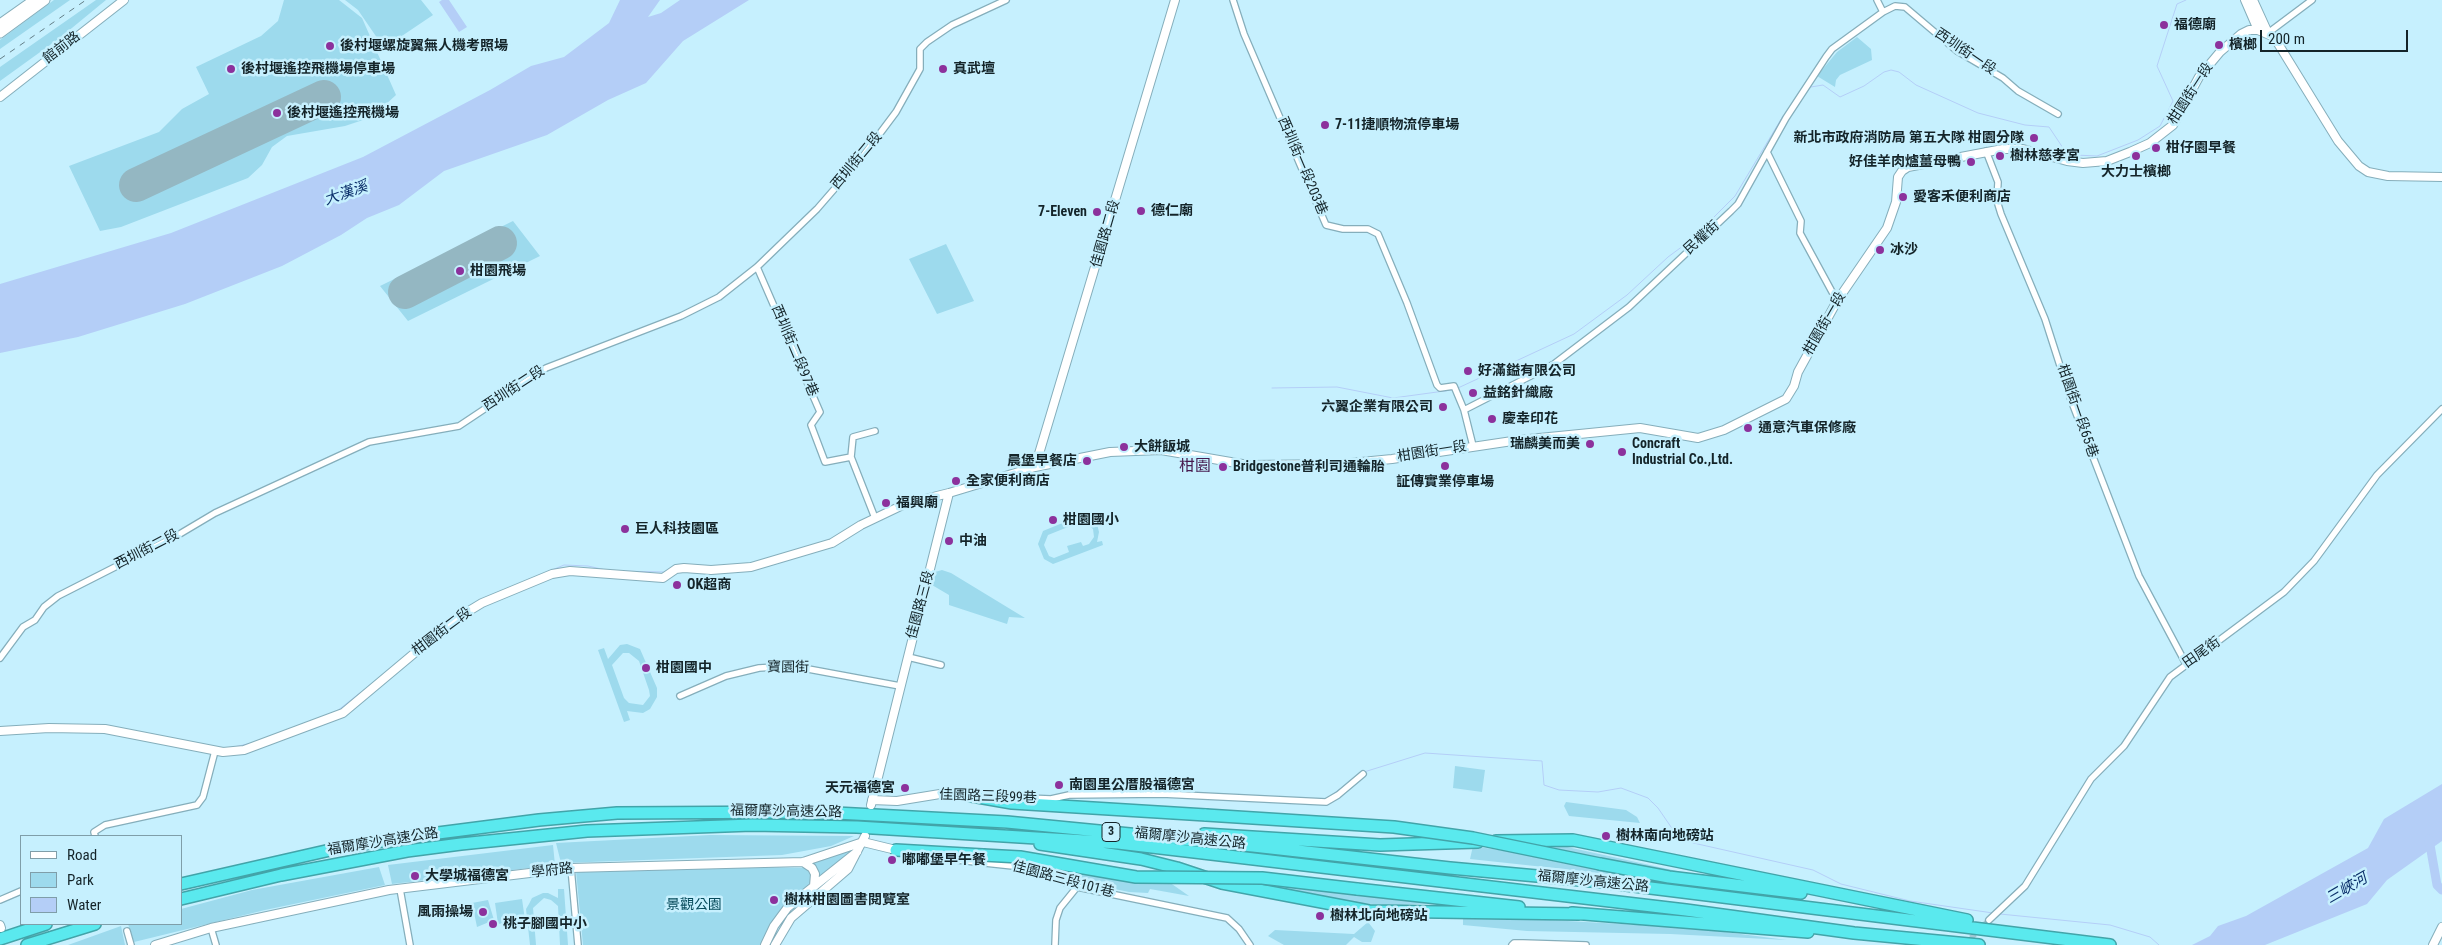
<!DOCTYPE html>
<meta charset="utf-8">
<style>
body{margin:0}
#map{position:relative;width:2442px;height:945px;overflow:hidden;background:#c6f0fe;font-family:"Roboto Condensed",sans-serif}
canvas{display:block}
.legend{position:absolute;left:20px;top:835px;width:162px;height:90px;box-sizing:border-box;background:#c6f0fe;border:1px solid #7f9ea9;margin:0;padding:6px 9px;list-style:none;font-size:15px;color:#142429}
.legend li{display:flex;align-items:center;gap:10px;height:25px}
.legend b{width:25px;border:1px solid #7f9ea9}
.scale{position:absolute;left:2260px;top:30px;width:148px;height:22px;box-sizing:border-box;border:2px solid #142429;border-top:0;padding-left:6px;font-size:15px;line-height:18px;white-space:nowrap;color:#142429;-webkit-text-stroke:4px #c6f0fe;paint-order:stroke}
</style>
<div id="map">
<canvas width="2442" height="945"></canvas>
<ul class="legend">
<li><b style="height:6px;background:#fff"></b>Road</li>
<li><b style="height:14px;background:#9ddaed"></b>Park</li>
<li><b style="height:14px;background:#b4cef7"></b>Water</li>
</ul>
<div class="scale">200 m</div>
</div>
<script>
const ctx = document.querySelector('canvas').getContext('2d');
ctx.lineJoin = 'round';
function paint(path, color) { ctx.fillStyle = color; ctx.fill(path, 'evenodd'); }
const poly = rows => new Path2D(rows.map(r => 'M' + r).join(''));
function strokePath(path, color, width, dash) { ctx.strokeStyle = color; ctx.lineWidth = width; ctx.lineCap = dash ? 'butt' : 'round'; ctx.setLineDash(dash || []); ctx.stroke(path); }
function drawText(font, color, halo, rows, align = 'center') {
  ctx.font = font + ' "Roboto Condensed","Noto Sans TC",sans-serif'; ctx.lineWidth = 5; ctx.setLineDash([]); ctx.textBaseline = 'middle'; ctx.strokeStyle = halo; ctx.fillStyle = color; for (const [text, x, y, turn = 0] of rows) {
    ctx.save(); ctx.translate(x, y); ctx.rotate((+turn || 0) * Math.PI / 180); ctx.textAlign = isNaN(turn) ? turn : align; if (halo) ctx.strokeText(text, 0, 0); ctx.fillText(text, 0, 0); ctx.restore();
  }
}
const green = poly([
 [54,0,70,0,0,49,0,40],
 [96,0,106,0,61,37,0,81,0,67],
 [284,0,339,0,362,18,396,95,372,117,345,126,287,136,272,147,262,165,248,178,121,227,100,231,69,166,159,132,182,109,209,94,196,67,261,36,278,21],
 [345,0,421,0,433,15,384,48,358,10],
 [1857,37,1871,49,1872,60,1840,75,1836,80,1835,87,1817,76,1837,52],
 [513,221,540,256,408,321,380,286],
 [946,244,974,301,937,314,909,259],
 [1082,515,1089,516,1097,524,1099,532,1097,542,1102,541,1103,545,1053,564,1044,559,1038,544,1043,531],
 [1083,521,1093,529,1094,537,1089,544,1083,546,1081,542,1067,546,1069,552,1054,558,1049,556,1044,545,1048,535],
 [942,570,951,573,1025,618,1009,617,1007,624,949,605,949,595,932,585,935,572],
 [627,644,640,649,657,688,657,697,650,709,643,713,627,711,630,720,624,722,598,650,604,648,608,659,620,645],
 [623,653,629,653,639,661,649,690,650,696,643,705,629,703,624,698,612,665],
 [1455,766,1485,770,1482,792,1453,788],
 [1566,802,1626,810,1637,817,1640,823,1569,816,1564,806],
 [710,835,854,836,831,846,782,855,561,863,556,843],
 [1530,843,1549,843,1700,876,1662,872,1549,851],
 [553,845,555,865,392,884,388,865],
 [1473,846,1512,852,1646,878,1470,859],
 [851,850,842,863,819,876,817,869,811,863],
 [999,859,1169,882,1189,896,1150,889,1148,893,1129,892,1071,880,1031,866],
 [707,866,804,868,812,873,811,882,778,914,761,945,583,945,576,871],
 [379,867,385,885,265,910,134,942,128,924,181,924,181,909,252,890],
 [1244,883,1261,883,1437,903,1397,905,1351,903],
 [558,889,564,889,568,945,560,945,558,906,551,900,544,898,533,908,536,945,530,945,526,909,529,904,532,898,543,893,548,893,558,898],
 [522,899,525,920,498,924,495,903],
 [488,900,494,920,477,927,472,903],
 [1495,917,1694,928,1787,940,1670,934,1527,931,1463,925,1463,918],
 [1368,922,1375,931,1371,942,1362,942,1354,937,1346,945,1284,945,1268,936,1275,930,1354,934],
 [121,926,125,945,68,945]
]);
const water = poly([
 [442,0,449,0,467,27,459,32,439,2],
 [620,0,660,0,648,17,661,13,680,0,749,0,683,41,646,83,608,100,547,135,444,171,399,205,367,218,341,235,282,266,185,304,78,337,0,353,0,284,171,233,363,157,490,90,531,66,564,57,609,23],
 [2442,784,2442,841,2387,880,2367,904,2265,945,2192,945,2210,936,2218,926,2246,916,2368,848,2384,819]
]);
const stream = poly([
 [1811,87,1823,85,1840,97,1864,86,1884,72,1891,70,1899,72,1916,85,1978,113,2025,125,2049,127,2063,148,2075,155,2097,156,2138,140,2160,126,2173,101,2157,66,2177,4,2186,0],
 [1272,388,1337,387,1393,398,1452,390],
 [1458,388,1574,334,1627,295,1668,257,1691,240,1735,196,1783,116],
 [615,571,666,572],
 [487,597,564,565,588,566,606,570],
 [452,617,474,603],
 [282,732,337,711,384,674],
 [234,747,252,743],
 [1364,772,1425,753,1542,761,1544,785,1559,790,1598,792,1621,788,1648,798,1658,808,1680,840,1813,870,1841,884,1910,901,1993,913],
 [1163,791,1297,798],
 [1328,798,1353,779],
 [2000,914,2110,925,2150,937,2159,945]
]);
const river = poly([
 [2429,839,2437,885,2442,890]
]);
const runway = poly([
 [136,185,324,97],
 [405,292,500,243]
]);
const minorTunnel = poly([
 [1965,944,1989,920]
]);
const minor = poly([
 [1233,0,1244,34,1326,225,1343,229,1368,229,1378,234,1407,303,1437,385,1440,388,1454,386,1464,410,1473,446],
 [1877,0,1883,12],
 [2268,33,2312,0],
 [1986,151,1998,182,1997,201,2001,214,2045,319,2071,400,2139,576,2186,664],
 [1767,152,1801,221,1800,233,1837,301],
 [757,267,820,412,811,425,825,462,851,457,875,518],
 [1464,410,1554,364,1629,307,1731,211,1738,204,1786,118,1826,57,1832,49,1883,12,1895,6,1905,7,1957,51,2003,78,2018,91,2058,114],
 [851,457,853,437,875,431],
 [908,657,941,665],
 [0,658,23,627,35,620,44,607,58,596,178,535,215,513,369,442,459,426,546,368,681,316,719,297,757,267,817,209,863,156,896,112,920,69,920,49,927,42,952,25,1006,0],
 [680,696,726,676,759,668,792,666,900,686],
 [1003,797,1051,799,1069,795,1162,794,1326,802,1338,795,1363,774],
 [95,836,94,832,105,825,197,805,203,797,215,751],
 [929,857,1022,867,1077,887,1227,918,1239,929,1250,945],
 [571,868,578,945],
 [400,889,410,945],
 [0,900,21,891],
 [1989,920,2025,886,2091,779,2124,746,2170,677,2284,592,2314,561,2377,475,2442,409],
 [211,928,216,945],
 [127,931,131,945],
 [1055,945,1056,920,1060,908,1077,887],
 [1512,945,1514,943,1523,943,1586,945]
]);
const tertiary = poly([
 [2245,0,2258,30],
 [2253,0,2268,33],
 [0,97,124,0],
 [1035,467,1175,0],
 [0,731,49,728,105,729,223,752,244,750,343,713,454,620,482,603,552,574,570,571,663,578,676,569,684,568,711,570,751,567,832,543,861,525,905,504,949,493,1035,467,1110,452,1161,450,1248,465,1341,464,1392,459,1519,440,1640,428,1698,438,1724,430,1786,399,1794,386,1798,372,1837,301,1887,228,1896,202,1898,177,1902,171,1908,167,2003,149,2023,149,2067,161,2083,163,2107,161,2130,152,2150,143,2173,125,2199,77,2220,52,2241,34,2249,30,2258,30,2274,37,2338,141,2359,166,2368,172,2388,176,2442,177],
 [872,800,897,801,946,793,966,795],
 [871,805,949,493],
 [863,842,896,850],
 [803,862,812,868,815,874,814,886],
 [0,925,1,928],
 [155,945,211,928,389,890,571,868,803,862,863,842],
 [765,945,774,926,788,907,857,852],
 [775,945,791,918,848,869,865,836],
 [2433,945,2442,927]
]);
const secondary = poly([
 [0,24,34,0],
 [0,33,45,0]
]);
const motorway = poly([
 [966,795,1012,803,1206,815],
 [1204,834,1380,845,1478,842],
 [1496,841,1573,840,1967,920],
 [1040,844,1141,859,1177,868,1222,883,1369,911,1579,914],
 [896,850,983,855],
 [1600,864,1669,877,1801,893],
 [181,884,339,848,399,838,539,820,617,813,817,812,1007,822,1253,846,1450,868,1602,882,2110,945],
 [1357,889,1519,907],
 [181,899,281,875,407,851,461,844,587,831,752,825,857,827,1118,843,1686,910,1854,933,1979,945],
 [1572,913,1808,932],
 [0,939,46,924],
 [27,945,95,924]
]);
const rail = poly([
 [0,59,86,0]
]);
const motorwayBridge = poly([
 [1206,815,1394,827,1473,838,1600,864],
 [983,855,1020,857,1136,877,1262,878,1357,889]
]);
const markers = [
 [2164,25,5,"#8c319c"],
 [2219,45,5,"#8c319c"],
 [330,46,5,"#8c319c"],
 [231,69,5,"#8c319c"],
 [943,69,5,"#8c319c"],
 [277,113,5,"#8c319c"],
 [1325,125,5,"#8c319c"],
 [2034,138,5,"#8c319c"],
 [2156,148,5,"#8c319c"],
 [2000,156,5,"#8c319c"],
 [2136,156,5,"#8c319c"],
 [1971,162,5,"#8c319c"],
 [1903,197,5,"#8c319c"],
 [1141,211,5,"#8c319c"],
 [1097,212,5,"#8c319c"],
 [1880,250,5,"#8c319c"],
 [460,271,5,"#8c319c"],
 [1468,371,5,"#8c319c"],
 [1473,393,5,"#8c319c"],
 [1443,407,5,"#8c319c"],
 [1492,419,5,"#8c319c"],
 [1748,428,5,"#8c319c"],
 [1590,444,5,"#8c319c"],
 [1124,447,5,"#8c319c"],
 [1622,452,5,"#8c319c"],
 [1087,461,5,"#8c319c"],
 [1445,466,5,"#8c319c"],
 [1223,467,5,"#8c319c"],
 [956,481,5,"#8c319c"],
 [886,503,5,"#8c319c"],
 [1053,520,5,"#8c319c"],
 [625,529,5,"#8c319c"],
 [949,541,5,"#8c319c"],
 [677,585,5,"#8c319c"],
 [646,668,5,"#8c319c"],
 [1059,785,5,"#8c319c"],
 [905,788,5,"#8c319c"],
 [1606,836,5,"#8c319c"],
 [892,860,5,"#8c319c"],
 [415,876,5,"#8c319c"],
 [774,900,5,"#8c319c"],
 [483,912,5,"#8c319c"],
 [1320,916,5,"#8c319c"],
 [493,924,5,"#8c319c"]
];
const shields = [
 [1111,832,18]
];
const shieldNames = [
 ["3",1111,832]
];
const poiNames = [
 ["福德廟",2174,25],
 ["檳榔",2229,45],
 ["後村堰螺旋翼無人機考照場",340,46],
 ["後村堰遙控飛機場停車場",241,69],
 ["真武壇",953,69],
 ["後村堰遙控飛機場",287,113],
 ["7-11捷順物流停車場",1335,125],
 ["新北市政府消防局 第五大隊 柑園分隊",2024,138,"right"],
 ["柑仔園早餐",2166,148],
 ["樹林慈孝宮",2010,156],
 ["好佳羊肉爐薑母鴨",1961,162,"right"],
 ["大力士檳榔",2136,172,"center"],
 ["愛客禾便利商店",1913,197],
 ["德仁廟",1151,211],
 ["7-Eleven",1087,212,"right"],
 ["冰沙",1890,250],
 ["柑園飛場",470,271],
 ["好滿鎰有限公司",1478,371],
 ["益銘針織廠",1483,393],
 ["六翼企業有限公司",1433,407,"right"],
 ["慶幸印花",1502,419],
 ["通意汽車保修廠",1758,428],
 ["瑞麟美而美",1580,444,"right"],
 ["Concraft",1632,444],
 ["Industrial Co.,Ltd.",1632,460],
 ["大餅飯城",1134,447],
 ["晨堡早餐店",1077,461,"right"],
 ["Bridgestone普利司通輪胎",1233,467],
 ["全家便利商店",966,481],
 ["証傳實業停車場",1445,482,"center"],
 ["福興廟",896,503],
 ["柑園國小",1063,520],
 ["巨人科技園區",635,529],
 ["中油",959,541],
 ["OK超商",687,585],
 ["柑園國中",656,668],
 ["南園里公厝股福德宮",1069,785],
 ["天元福德宮",895,788,"right"],
 ["樹林南向地磅站",1616,836],
 ["嘟嘟堡早午餐",902,860],
 ["大學城福德宮",425,876],
 ["樹林柑園圖書閱覽室",784,900],
 ["風雨操場",473,912,"right"],
 ["樹林北向地磅站",1330,916],
 ["桃子腳國中小",503,924]
];
const streetNames = [
 ["館前路",62,48,-38],
 ["西圳街一段",1965,52,34],
 ["柑園街一段",2191,94,-57],
 ["西圳街二段",857,161,-50],
 ["西圳街一段203巷",1302,166,67],
 ["佳園路二段",1106,234,-74],
 ["民權街",1702,238,-42],
 ["柑園街一段",1825,324,-60],
 ["西圳街二段97巷",794,351,67],
 ["西圳街二段",514,389,-33],
 ["柑園街一段65巷",2077,411,71],
 ["柑園街一段",1432,452,-9],
 ["西圳街二段",147,550,-27],
 ["佳園路三段",921,605,-75],
 ["柑園街二段",442,632,-37],
 ["田尾街",2202,653,-35],
 ["寶園街",788,668,1],
 ["佳園路三段99巷",988,797,2],
 ["福爾摩沙高速公路",786,812,1],
 ["福爾摩沙高速公路",1190,839,6],
 ["福爾摩沙高速公路",383,842,-9],
 ["學府路",552,871,-6],
 ["佳園路三段101巷",1063,880,15],
 ["福爾摩沙高速公路",1593,882,6]
];
const parkNames = [
 ["景觀公園",694,905]
];
const waterNames = [
 ["大漢溪",346,194,-19],
 ["三峽河",2347,889,-30]
];
const quarterNames = [
 ["柑園",1195,467]
];
paint(green, '#9ddaed');
paint(water, '#b4cef7');
strokePath(stream, '#b4cef7', 1);
strokePath(river, '#b4cef7', 9);
strokePath(runway, '#94b7c2', 34);
strokePath(minorTunnel, '#a2c7d3', 5.5, [5.5, 3]);
strokePath(minor, '#85aebb', 8);
strokePath(tertiary, '#85aebb', 10);
strokePath(secondary, '#85aebb', 11);
strokePath(motorway, '#42a4a9', 14);
strokePath(minor, '#fff', 5.5);
strokePath(tertiary, '#fff', 8);
strokePath(secondary, '#fff', 9);
strokePath(motorway, '#5ae9ee', 11);
strokePath(rail, '#637e87', 1, [6, 6]);
strokePath(motorwayBridge, '#42a4a9', 14, []);
strokePath(motorwayBridge, '#5ae9ee', 11);
for (const [x, y, r, color] of markers) { const dot = new Path2D(); dot.arc(x, y, r, 0, 2 * Math.PI); ctx.fillStyle = color; ctx.fill(dot); strokePath(dot, '#c6f0fe', 2); }
for (const [x, y, w] of shields) { const box = new Path2D(); box.roundRect(x - w / 2, y - 9.5, w, 19, 4); ctx.fillStyle = '#c6f0fe'; ctx.fill(box); strokePath(box, '#142429', 1); }
drawText('bold 12px', '#142429', null, shieldNames);
drawText('bold 14px', '#142429', '#c6f0fe', poiNames, 'left');
drawText('14px', '#142429', '#c6f0fe', streetNames);
drawText('14px', '#074b5b', '#c6f0fe', parkNames);
drawText('italic 15px', '#0b2f6a', '#c6f0fe', waterNames);
drawText('16px', '#461a4e', '#c6f0fe', quarterNames);
</script>
